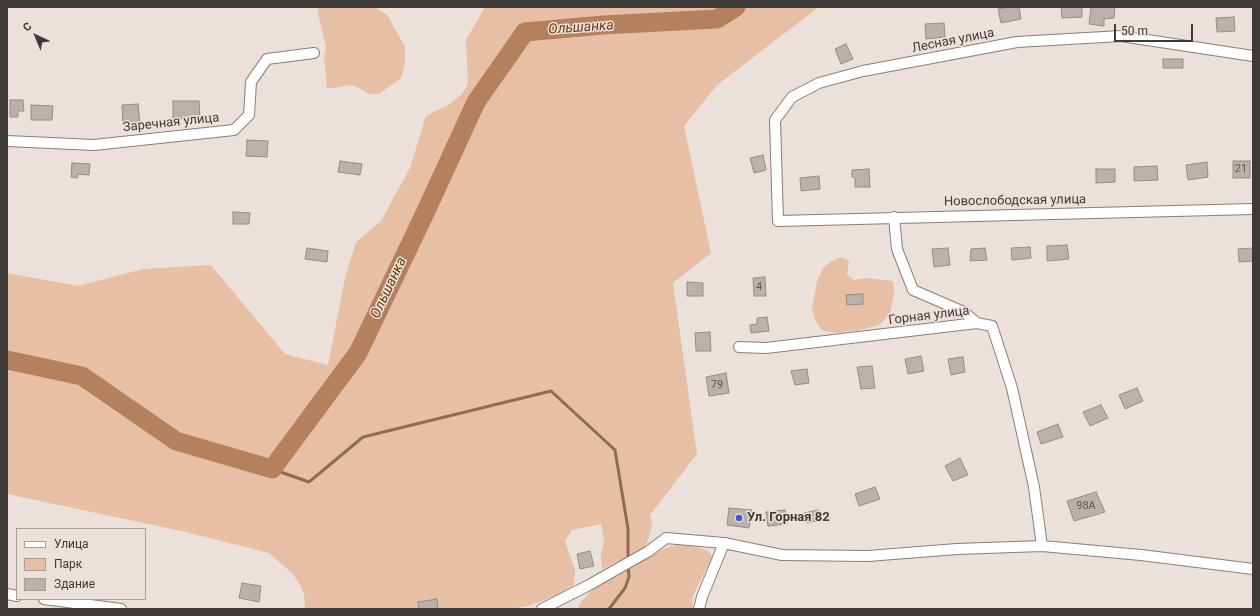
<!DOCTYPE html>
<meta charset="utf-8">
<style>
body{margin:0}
#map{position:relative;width:1260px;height:616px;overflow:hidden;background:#ece1da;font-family:Roboto,sans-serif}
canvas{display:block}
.frame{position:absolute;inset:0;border:8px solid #3e3a37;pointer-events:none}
.legend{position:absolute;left:16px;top:528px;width:130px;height:72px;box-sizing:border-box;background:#ece1da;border:1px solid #a69e99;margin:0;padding:5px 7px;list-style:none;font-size:12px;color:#3e3a37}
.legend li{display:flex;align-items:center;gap:8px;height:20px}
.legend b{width:20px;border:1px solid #a69e99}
.north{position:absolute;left:16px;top:16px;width:40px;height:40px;-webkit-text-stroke:3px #ece1da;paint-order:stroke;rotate:316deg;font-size:11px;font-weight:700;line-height:16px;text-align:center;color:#3e3a37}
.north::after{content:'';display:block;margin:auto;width:14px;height:18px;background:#3e3a37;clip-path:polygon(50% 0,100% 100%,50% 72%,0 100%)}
.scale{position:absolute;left:1114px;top:24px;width:79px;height:18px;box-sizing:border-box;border:2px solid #3e3a37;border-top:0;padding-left:5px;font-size:12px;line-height:14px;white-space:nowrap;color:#3e3a37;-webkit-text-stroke:3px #ece1da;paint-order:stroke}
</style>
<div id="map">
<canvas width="1260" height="616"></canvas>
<div class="frame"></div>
<ul class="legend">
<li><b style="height:5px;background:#fff"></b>Улица</li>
<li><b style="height:11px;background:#e7bfa4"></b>Парк</li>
<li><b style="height:11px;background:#bbb1aa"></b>Здание</li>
</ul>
<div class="north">С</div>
<div class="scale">50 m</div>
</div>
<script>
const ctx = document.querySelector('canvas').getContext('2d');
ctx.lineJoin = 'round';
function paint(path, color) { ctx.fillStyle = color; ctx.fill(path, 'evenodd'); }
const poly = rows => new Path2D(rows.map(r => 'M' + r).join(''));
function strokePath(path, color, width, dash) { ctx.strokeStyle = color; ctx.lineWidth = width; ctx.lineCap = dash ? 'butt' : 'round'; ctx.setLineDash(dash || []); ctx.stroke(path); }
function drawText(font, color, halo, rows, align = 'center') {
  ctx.font = font + ' Roboto,sans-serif'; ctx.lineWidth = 3; ctx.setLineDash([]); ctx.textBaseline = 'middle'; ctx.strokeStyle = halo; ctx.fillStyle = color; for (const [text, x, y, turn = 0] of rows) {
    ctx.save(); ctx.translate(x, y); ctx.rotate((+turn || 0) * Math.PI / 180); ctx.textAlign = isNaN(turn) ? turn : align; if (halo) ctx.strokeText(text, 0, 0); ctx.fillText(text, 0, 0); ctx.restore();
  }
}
const green = poly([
 [318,7,375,7,388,16,405,47,405,63,401,78,379,94,369,94,359,88,350,85,335,88,327,88,324,57,326,47,318,13],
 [485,7,819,7,717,85,684,126,711,253,673,283,697,454,650,515,652,525,649,537,644,549,602,569,601,554,604,541,601,524,572,530,565,541,575,570,574,585,555,596,528,606,509,609,305,609,304,594,299,583,293,574,269,553,181,531,7,494,7,273,78,286,143,269,211,265,285,354,328,365,345,278,356,242,381,221,410,168,426,116,448,105,462,94,468,84,466,40],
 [842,257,849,261,847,275,854,280,866,278,893,281,894,293,890,314,879,325,860,330,835,333,822,330,815,320,812,309,817,281,823,268,831,261],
 [678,544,697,547,709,551,712,557,693,596,692,609,578,609,581,602,592,590,661,550]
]);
const stream = poly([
 [272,469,309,482,363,437,551,391,615,450,628,529,628,560],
 [609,609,625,588,629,577,628,565]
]);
const river = poly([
 [7,360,82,376,176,441,272,469,358,353,426,211,476,102,525,32,603,25,717,19,736,7]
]);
const building = poly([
 [1009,7,1019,7,1021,19,1001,23,998,9,1009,7],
 [1061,7,1082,7,1082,17,1062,18,1061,7],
 [1091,7,1115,7,1114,18,1104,19,1104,26,1089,24,1091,7],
 [1234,17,1235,31,1217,32,1216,18,1234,17],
 [944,23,945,37,926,39,925,24,944,23],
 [846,44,853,59,841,64,835,49,846,44],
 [1163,59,1183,59,1183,68,1163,68,1163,59],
 [10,100,23,100,24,111,18,111,18,117,10,117,10,100],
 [173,101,199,101,200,118,173,119,173,101],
 [138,104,140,123,123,125,122,105,138,104],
 [31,105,53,106,52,120,31,120,31,105],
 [247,140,268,141,267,157,246,156,247,140],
 [763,155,766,170,754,173,750,158,763,155],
 [340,161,362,164,360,175,338,172,340,161],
 [1233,161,1250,161,1250,178,1233,178,1233,161],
 [1207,162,1208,177,1188,180,1186,165,1207,162],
 [72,163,90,164,89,175,78,174,77,178,71,177,72,163],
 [1157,166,1158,180,1134,181,1134,167,1157,166],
 [869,169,870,187,855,187,855,178,852,177,852,170,869,169],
 [1096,169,1115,169,1115,182,1096,183,1096,169],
 [819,176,820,189,801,191,800,178,819,176],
 [233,212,250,213,249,224,233,224,233,212],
 [1067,245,1069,259,1047,261,1047,246,1067,245],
 [1030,247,1031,258,1012,260,1011,248,1030,247],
 [307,248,328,251,327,262,305,259,307,248],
 [948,248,950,265,934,267,932,249,948,248],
 [985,248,987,260,970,261,971,249,985,248],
 [1253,248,1253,261,1239,262,1238,249,1253,248],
 [765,277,766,296,754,296,753,278,765,277],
 [687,282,703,283,703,296,687,296,687,282],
 [863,294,863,304,847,305,846,295,863,294],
 [767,317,769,331,751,333,750,325,757,324,757,318,767,317],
 [710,332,711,351,696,351,695,333,710,332],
 [921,356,924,371,908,374,905,359,921,356],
 [963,357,965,372,951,375,948,359,963,357],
 [872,366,875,388,861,389,857,367,872,366],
 [807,369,809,383,795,385,791,371,807,369],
 [726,373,729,393,709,396,706,377,726,373],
 [1137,388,1143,401,1125,409,1119,395,1137,388],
 [1101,405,1108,418,1090,426,1083,412,1101,405],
 [1058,424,1063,437,1041,444,1037,432,1058,424],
 [960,458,968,475,953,481,945,466,960,458],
 [875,487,880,499,859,506,855,494,875,487],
 [1096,492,1105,512,1074,521,1067,501,1096,492],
 [729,508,752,510,749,528,727,525,729,508],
 [785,510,787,524,768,526,766,512,785,510],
 [818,510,820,520,807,523,804,513,818,510],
 [590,551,594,566,580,569,577,554,590,551],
 [242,583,261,586,259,602,239,598,242,583],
 [437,599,438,609,419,609,418,602,437,599]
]);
const street = poly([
 [1253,56,1121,36,1017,42,863,71,819,83,792,97,775,120,778,221,1253,209],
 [7,141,94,145,234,130,249,115,251,82,267,59,314,53],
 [894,217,897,249,913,290,964,312,977,323],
 [739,347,766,348,977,323,992,326,1012,388,1034,487,1042,546],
 [7,594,17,596],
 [44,599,121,609],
 [542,609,589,585,649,551,666,538,724,543,782,555,868,556,957,549,1042,546,1141,555,1253,569],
 [699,609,702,597,724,543]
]);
const markers = [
 [739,518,4,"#355aca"]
];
const numberNames = [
 ["21",1241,169],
 ["4",759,287],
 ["79",717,385],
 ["98А",1086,506]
];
const streetNames = [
 ["Лесная улица",953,41,-11],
 ["Заречная улица",171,123,-6],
 ["Новослободская улица",1015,201,-1],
 ["Горная улица",929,316,-7]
];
const poiNames = [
 ["Ул. Горная 82",747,518]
];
const waterNames = [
 ["Ольшанка",581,28,-4],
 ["Ольшанка",389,288,-65]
];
paint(green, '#e7bfa4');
strokePath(stream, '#916c51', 3);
strokePath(river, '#b5815c', 19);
paint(building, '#bbb1aa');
strokePath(building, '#968c86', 1);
strokePath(street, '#887e78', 12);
strokePath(street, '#fff', 10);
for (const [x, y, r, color] of markers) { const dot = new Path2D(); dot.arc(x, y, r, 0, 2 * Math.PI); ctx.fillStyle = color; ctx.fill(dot); strokePath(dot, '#ece1da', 1.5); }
drawText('11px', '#5d5854', null, numberNames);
drawText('13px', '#3e3a37', '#ece1da', streetNames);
drawText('bold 13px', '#3e3a37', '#ece1da', poiNames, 'left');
drawText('italic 14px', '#6a380a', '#ece1da', waterNames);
</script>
